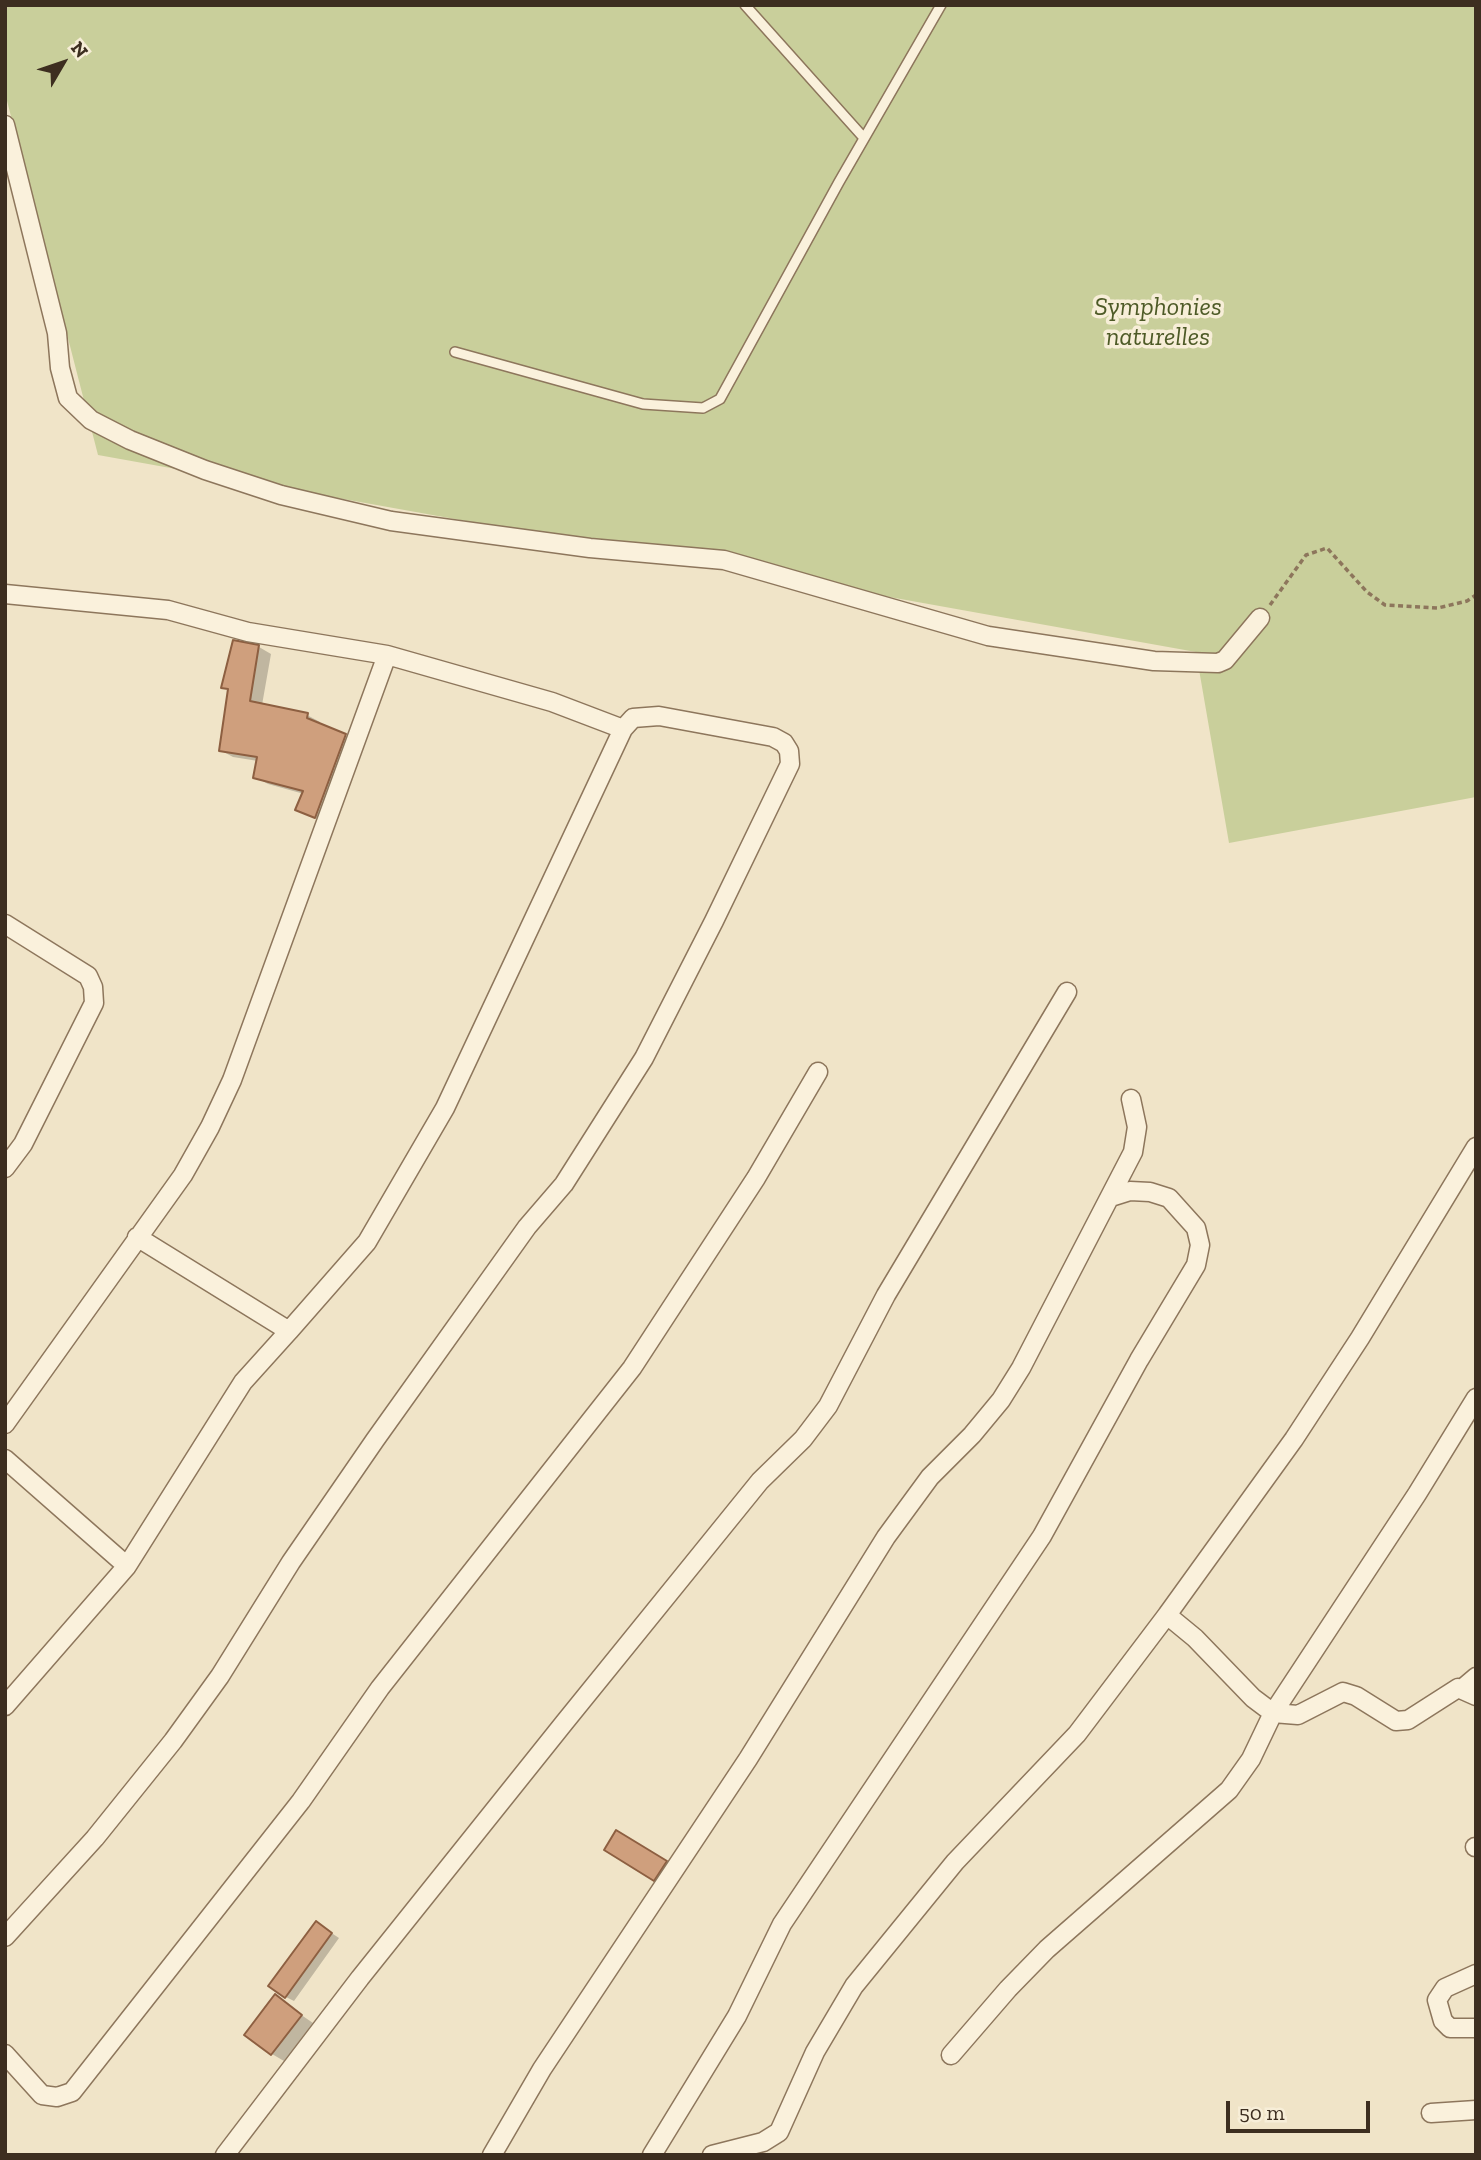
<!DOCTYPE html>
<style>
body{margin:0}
#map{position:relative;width:1481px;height:2160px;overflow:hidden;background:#f0e4c8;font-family:"Zilla Slab",serif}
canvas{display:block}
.frame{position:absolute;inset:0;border:7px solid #3d2e20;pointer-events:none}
.north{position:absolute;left:28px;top:28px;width:70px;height:70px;-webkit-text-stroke:5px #f7eed8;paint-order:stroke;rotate:51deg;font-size:19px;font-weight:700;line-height:28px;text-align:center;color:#3d2e20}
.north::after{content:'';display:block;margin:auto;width:24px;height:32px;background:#3d2e20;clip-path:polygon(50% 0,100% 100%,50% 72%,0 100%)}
.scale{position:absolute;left:1226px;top:2101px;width:144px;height:32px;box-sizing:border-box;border:4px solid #3d2e20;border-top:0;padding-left:9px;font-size:21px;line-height:24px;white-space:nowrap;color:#3d2e20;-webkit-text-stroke:5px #f7eed8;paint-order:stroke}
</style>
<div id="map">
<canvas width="1481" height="2160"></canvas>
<div class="frame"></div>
<div class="north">N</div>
<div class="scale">50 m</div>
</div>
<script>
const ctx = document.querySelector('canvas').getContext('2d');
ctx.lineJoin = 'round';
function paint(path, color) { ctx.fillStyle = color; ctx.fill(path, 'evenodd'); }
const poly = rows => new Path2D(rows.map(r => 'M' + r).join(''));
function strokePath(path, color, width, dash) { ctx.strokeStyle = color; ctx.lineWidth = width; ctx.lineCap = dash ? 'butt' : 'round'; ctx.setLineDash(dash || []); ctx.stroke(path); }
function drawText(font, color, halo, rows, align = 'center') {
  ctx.font = font + ' "Zilla Slab",serif'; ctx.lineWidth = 7; ctx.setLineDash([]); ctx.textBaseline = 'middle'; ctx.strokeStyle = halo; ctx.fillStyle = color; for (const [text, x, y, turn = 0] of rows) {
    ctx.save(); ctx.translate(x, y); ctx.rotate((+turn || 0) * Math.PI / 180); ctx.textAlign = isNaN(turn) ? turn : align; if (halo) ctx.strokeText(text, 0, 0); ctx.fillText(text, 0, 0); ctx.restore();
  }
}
const green = poly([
 [5,5,1476,5,1476,797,1229,843,1196,652,98,455,5,93]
]);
const shadow = poly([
 [259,647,271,654,262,705,307,715,320,722,319,725,358,743,328,824,298,809,304,794,268,784,255,777,258,761,233,757,220,750,230,691,223,687],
 [617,1832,674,1867,662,1884,606,1850],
 [324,1928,339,1938,294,2001,286,1997],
 [275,1997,313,2023,284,2061,272,2054]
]);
const building = poly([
 [233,640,259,645,250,701,308,713,307,718,346,734,315,818,295,810,303,791,253,778,257,757,219,751,228,689,221,688,233,640],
 [616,1830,667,1861,654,1881,604,1850,616,1830],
 [316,1921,332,1933,285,1998,268,1986,316,1921],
 [275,1994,302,2015,271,2055,244,2035,275,1994]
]);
const path = poly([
 [1270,605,1306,555,1327,548,1367,592,1385,605,1438,608,1467,601,1476,595]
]);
const service = poly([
 [745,5,864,138],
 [455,352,643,404,703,408,720,399,839,182,941,5]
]);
const minor = poly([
 [5,125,57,333,60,368,68,398,91,420,130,440,205,470,281,495,391,521,590,548,724,560,988,636,1154,661,1218,663,1225,660,1260,618],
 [5,594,168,610,248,632,387,655,552,702,623,729],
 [5,924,88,976,93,987,94,1003,23,1144,5,1168],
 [5,1424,183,1175,210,1127,232,1080,387,655],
 [5,1459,127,1566,5,1706],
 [127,1566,243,1382,289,1331],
 [1167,1615,1195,1638,1253,1698,1273,1713,1298,1715,1343,1692,1356,1696,1396,1721,1408,1720,1458,1688,1476,1696],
 [1463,1688,1476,1677],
 [1475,1847,1476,1847],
 [5,1937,95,1838,173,1741,220,1676,291,1562,375,1440,527,1227,564,1184,644,1058,714,921,790,764,789,751,784,743,773,737,659,716,633,718,623,729,445,1108,367,1242,289,1331,137,1237],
 [1476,1974,1445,1988,1437,2000,1443,2021,1450,2028,1476,2028],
 [5,2054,42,2095,57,2097,72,2092,301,1801,380,1688,632,1368,756,1178,818,1072],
 [951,2055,1008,1989,1047,1949,1229,1790,1251,1759,1273,1713,1417,1494,1476,1398],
 [1431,2113,1476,2110],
 [225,2155,360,1978,564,1723,760,1481,803,1439,828,1406,886,1295,1067,992],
 [492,2155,542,2069,748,1759,886,1537,930,1477,972,1435,1001,1400,1021,1368,1133,1152,1137,1127,1131,1099],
 [652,2155,737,2016,782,1924,1042,1536,1139,1360,1196,1265,1200,1245,1196,1228,1169,1198,1150,1192,1130,1191,1111,1197],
 [712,2155,763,2142,779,2132,815,2052,854,1986,955,1862,1077,1734,1167,1615,1294,1439,1360,1338,1476,1147]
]);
const parkNames = [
 ["Symphonies",1158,308],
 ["naturelles",1158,338]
];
paint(green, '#c9cf9b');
paint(shadow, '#0003');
paint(building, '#cf9f7d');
strokePath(building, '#8d5f41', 2);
strokePath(service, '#8d765c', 12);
strokePath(minor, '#8d765c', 21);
strokePath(path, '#8d765c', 3.5, [5, 3.5]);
strokePath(service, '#faf1dc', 9);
strokePath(minor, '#faf1dc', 18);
drawText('italic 26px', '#4d5a26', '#f7eed8', parkNames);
</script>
